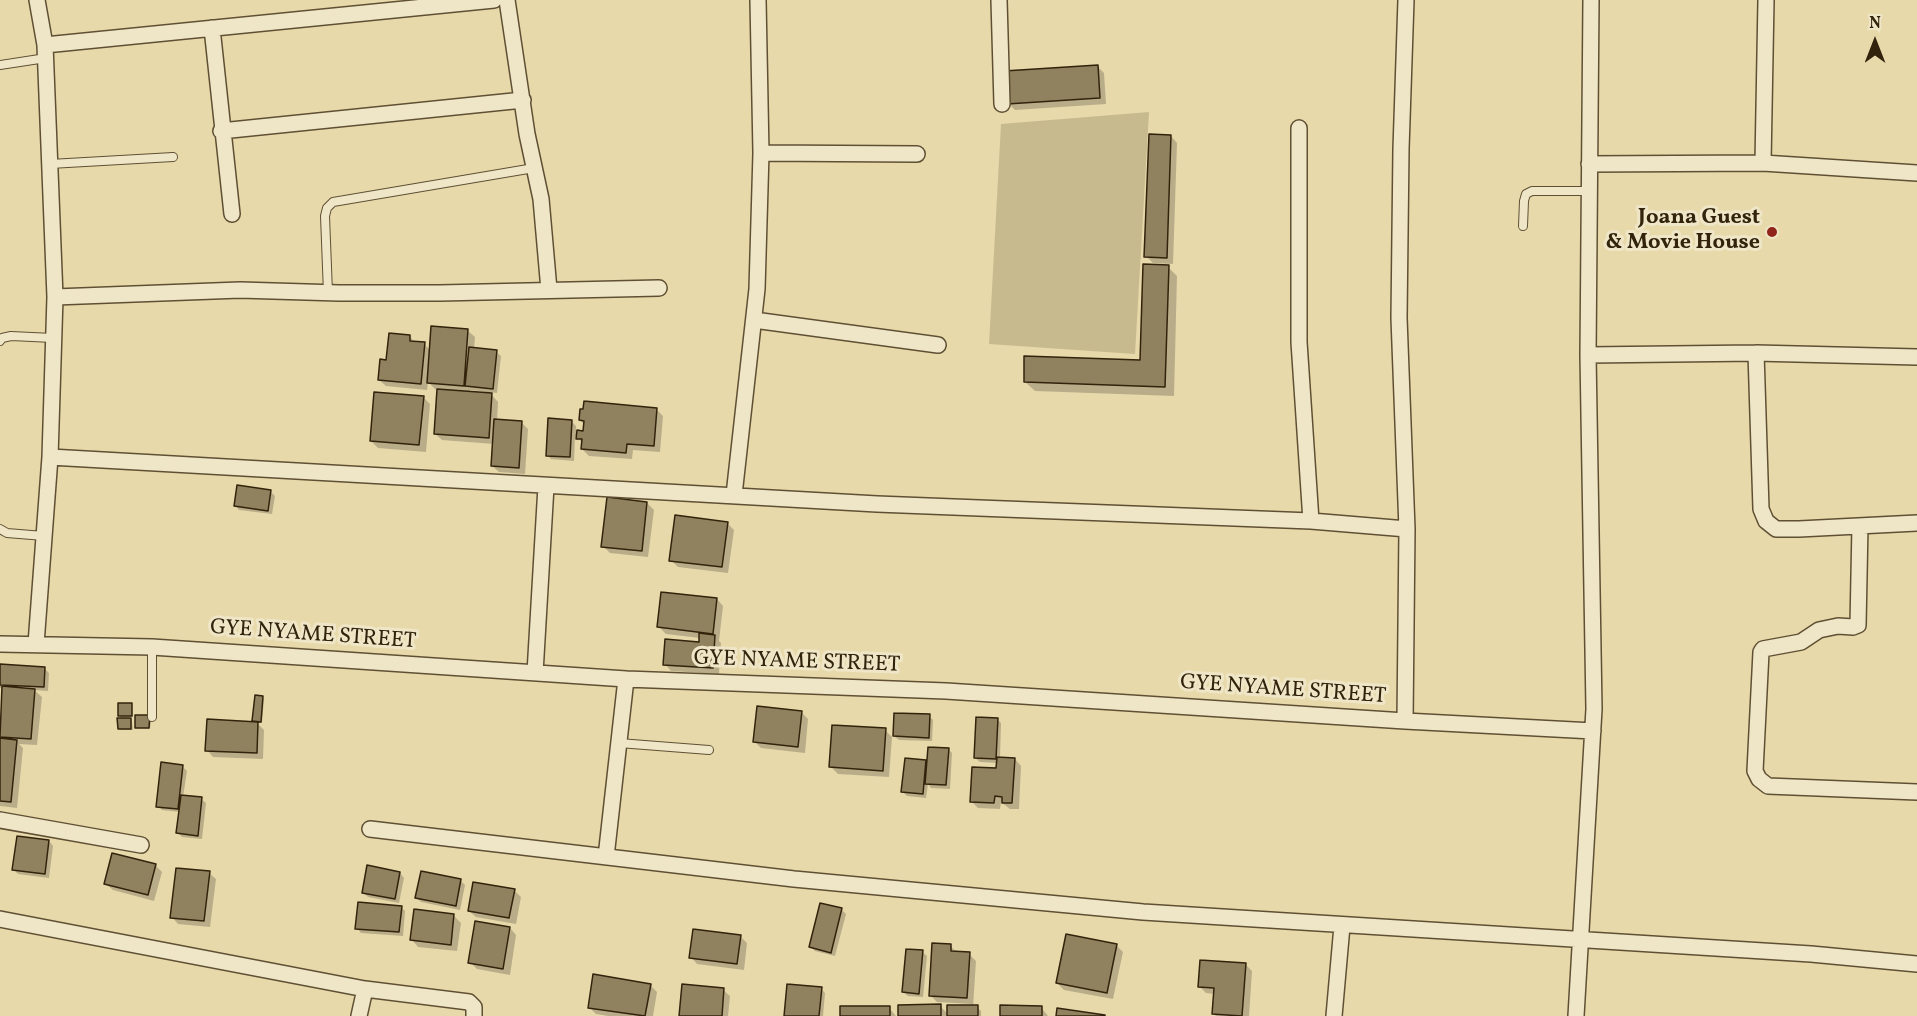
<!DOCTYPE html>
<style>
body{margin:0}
#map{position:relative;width:1917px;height:1016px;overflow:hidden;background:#e7d9aa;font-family:Vollkorn,serif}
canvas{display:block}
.north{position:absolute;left:1845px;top:12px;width:60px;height:60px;-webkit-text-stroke:4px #efe6c8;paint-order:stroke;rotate:0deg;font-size:16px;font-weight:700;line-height:24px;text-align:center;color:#32230c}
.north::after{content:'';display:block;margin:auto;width:21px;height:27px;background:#32230c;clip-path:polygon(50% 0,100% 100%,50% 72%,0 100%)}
</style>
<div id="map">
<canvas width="1917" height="1016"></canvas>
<div class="north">N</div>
</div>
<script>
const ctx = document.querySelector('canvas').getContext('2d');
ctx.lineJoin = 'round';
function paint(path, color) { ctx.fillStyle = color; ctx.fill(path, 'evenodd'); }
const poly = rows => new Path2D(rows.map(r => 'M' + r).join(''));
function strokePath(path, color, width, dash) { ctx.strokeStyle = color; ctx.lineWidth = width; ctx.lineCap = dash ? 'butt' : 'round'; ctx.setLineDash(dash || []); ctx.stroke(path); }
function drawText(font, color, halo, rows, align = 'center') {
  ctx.font = font + ' Vollkorn,serif'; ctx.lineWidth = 6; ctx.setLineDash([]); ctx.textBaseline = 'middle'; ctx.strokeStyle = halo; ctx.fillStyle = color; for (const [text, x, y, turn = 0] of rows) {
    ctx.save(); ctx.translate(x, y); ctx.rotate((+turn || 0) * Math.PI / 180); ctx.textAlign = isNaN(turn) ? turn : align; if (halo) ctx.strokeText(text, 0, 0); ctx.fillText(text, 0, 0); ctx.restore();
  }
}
const green = poly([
 [1149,112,1135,354,989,344,1001,124]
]);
const shadow = poly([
 [1097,66,1104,73,1106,104,1015,110,1008,103],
 [1171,136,1177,143,1173,264,1153,263,1146,256],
 [1168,267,1177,276,1174,396,1035,391,1025,382,1142,361],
 [468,331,475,337,474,349,496,352,501,356,497,393,489,392,498,402,497,421,521,422,528,429,525,474,499,472,492,466,494,444,442,440,435,434,439,390,435,389,428,382,427,390,386,386,379,380,387,361,409,336,416,343,424,344,431,351],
 [470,390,486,392,486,394,470,393],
 [423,397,430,404,426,452,378,448,371,441],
 [656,409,663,416,660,452,633,450,632,459,589,456,582,449,583,443,575,436,574,461,551,459,547,455,572,422,576,426,576,432,584,432,585,425,580,420],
 [270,491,275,496,272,514,239,510,235,505],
 [647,503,654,510,648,557,610,553,603,546],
 [727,523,734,530,728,573,678,567,671,560],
 [717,599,723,606,719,641,721,643,719,674,671,671,665,664,700,644,700,638,666,634,659,627],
 [0,666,44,668,49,673,48,691,34,690,42,697,37,745,19,744,23,748,17,808,0,806,0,740,4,740,0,737,0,727,4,688,0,688],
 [263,697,264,699,262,723,256,722,264,730,263,759,213,757,207,750,257,723,253,720],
 [131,705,133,717,128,717,132,721,133,730,121,730,119,728,123,720,119,715],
 [801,712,808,719,805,753,761,748,755,742],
 [929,716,933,720,932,741,899,740,894,736],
 [151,719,150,729,137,727],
 [997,719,1001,723,1000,758,1015,759,1021,766,1019,809,1010,809,1001,802,1000,809,978,808,971,801,998,770,998,763,980,762,975,758],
 [885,730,892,737,889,777,838,774,831,767],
 [948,749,952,753,950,789,931,788,928,784,926,798,907,796,903,792,906,759,928,761],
 [182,766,187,771,183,797,201,799,206,803,202,839,182,837,178,833,180,812,162,810,158,806],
 [49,841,53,846,49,878,18,874,14,870],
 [155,865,162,872,154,901,113,890,106,884],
 [209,873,216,879,210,927,178,924,172,917],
 [400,873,404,878,399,903,368,897,363,892],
 [461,881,465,885,460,910,421,902,417,898],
 [514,890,521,897,516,924,476,917,469,911],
 [401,907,405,911,403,936,361,933,357,928],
 [841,909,846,914,835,956,815,951,811,947],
 [454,916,461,923,457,951,418,947,412,940],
 [510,928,516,935,510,975,477,969,470,962],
 [740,936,747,943,744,970,697,964,691,957],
 [1116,945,1123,952,1113,999,1064,990,1057,983],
 [950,946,958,953,969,954,976,961,973,1007,977,1007,981,1011,981,1016,900,1016,940,1006,949,1015,972,1007,972,1004,937,1002,930,995],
 [922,952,927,956,923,997,908,996,903,992],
 [1245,964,1252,971,1249,1016,1216,1016,1213,1013,1215,994,1206,993,1199,986],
 [650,985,657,992,653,1016,608,1016,596,1014,589,1007],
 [821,989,825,993,823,1016,785,1016],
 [723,990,730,996,728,1016,682,1016],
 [1041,1007,1048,1016,1001,1016],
 [889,1008,896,1016,841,1016]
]);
const building = poly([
 [1098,65,1100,98,1007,104,1004,71,1098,65],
 [1149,134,1171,135,1167,258,1144,257,1149,134],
 [1143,264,1169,265,1165,387,1024,382,1024,356,1140,360,1143,264],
 [431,326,468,329,464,386,427,383,431,326],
 [389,333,410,335,410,341,425,342,421,384,378,380,380,359,386,360,389,333],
 [469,347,497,350,493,389,465,386,469,347],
 [437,389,492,393,489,438,434,434,437,389],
 [374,392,424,396,419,445,370,441,374,392],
 [584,401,657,408,654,446,627,444,626,453,581,449,582,439,576,439,577,430,583,431,584,421,579,420,580,409,583,409,584,401],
 [548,418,572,420,570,457,546,456,548,418],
 [494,419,522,421,519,468,491,466,494,419],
 [237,485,271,490,268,511,234,506,237,485],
 [607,497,647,502,642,551,601,547,607,497],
 [675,515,728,522,722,567,669,561,675,515],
 [661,592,717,598,713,634,657,627,661,592],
 [699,633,715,635,713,668,663,665,665,639,699,642,699,633],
 [0,664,45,667,44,687,0,685,0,664],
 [2,686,35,689,31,739,0,737,2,686],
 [255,695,263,696,261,722,252,721,255,695],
 [118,703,132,703,132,716,118,716,118,703],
 [757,706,802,711,798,747,753,742,757,706],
 [894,713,930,714,929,738,893,736,894,713],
 [135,715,150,715,149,728,135,728,135,715],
 [976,717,998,718,996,759,974,758,976,717],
 [117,718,131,718,131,729,118,729,117,718],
 [207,719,258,722,257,753,205,751,207,719],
 [832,725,886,728,883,771,829,767,832,725],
 [0,738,17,740,11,802,0,801,0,738],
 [928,747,949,748,946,785,925,784,928,747],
 [997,757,1015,758,1012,803,1002,803,1002,797,995,796,994,803,970,802,972,767,996,768,997,757],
 [905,758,926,760,923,794,901,792,905,758],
 [161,762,183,765,178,809,156,807,161,762],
 [181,795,202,797,198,836,176,833,181,795],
 [17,836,49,840,45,874,12,870,17,836],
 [112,853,156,864,148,895,104,884,112,853],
 [367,865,400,872,395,899,362,893,367,865],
 [176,868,210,871,204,921,170,918,176,868],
 [421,871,461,879,456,906,415,898,421,871],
 [473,882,515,889,509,918,468,911,473,882],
 [358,902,402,906,399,932,355,929,358,902],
 [820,903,842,908,831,953,809,947,820,903],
 [414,909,454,914,451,945,410,940,414,909],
 [475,921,510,927,503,969,468,963,475,921],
 [693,929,741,935,737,964,689,958,693,929],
 [1066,934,1117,944,1107,993,1056,983,1066,934],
 [932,943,951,944,951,951,970,952,967,998,929,996,932,943],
 [906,949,923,950,919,994,902,992,906,949],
 [1200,960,1246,963,1242,1016,1212,1014,1214,988,1198,987,1200,960],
 [593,974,651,984,645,1016,588,1008,593,974],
 [682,984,724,988,722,1016,679,1016,682,984],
 [787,984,822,987,819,1016,784,1016,787,984],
 [941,1004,941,1016,898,1016,898,1005,941,1004],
 [947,1005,978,1005,978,1016,947,1016,947,1005],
 [1000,1005,1042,1006,1042,1016,1000,1016,1000,1005],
 [840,1006,890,1006,890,1016,840,1016,840,1006],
 [1057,1008,1105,1015,1105,1016,1056,1016,1057,1008]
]);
const service = poly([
 [0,65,46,58],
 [50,164,173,157],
 [1523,226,1524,201,1526,194,1532,191,1588,191],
 [328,293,325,216,327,208,333,202,534,168],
 [0,341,2,338,11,336,53,338],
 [0,529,7,533,44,536],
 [152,717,152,647],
 [619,743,709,750]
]);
const minor = poly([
 [507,0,527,134,541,199,549,290],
 [999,0,1002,104],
 [212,28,232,214],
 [45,45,494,0],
 [1299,128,1299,342,1311,521],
 [221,131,523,100],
 [761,153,917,154],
 [1763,163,1766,0],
 [1589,164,1763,163,1917,173],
 [55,297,240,290,339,293,440,293,659,288],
 [754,320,938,345],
 [1756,353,1761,509,1766,521,1776,529,1799,529,1917,523],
 [1588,355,1756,353,1917,357],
 [50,457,877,504,1311,521,1407,529],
 [734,495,757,289,761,153,758,0],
 [1860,526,1858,625,1853,627,1838,626,1819,630,1801,642,1763,649,1761,652,1755,771,1759,779,1768,786,1917,792],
 [0,644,152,647,626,679,946,691,1405,721,1593,731],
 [36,644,50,457,55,297,45,45,37,0],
 [535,673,546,486],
 [1405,721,1407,529,1399,318,1401,149,1406,0],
 [0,820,141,845],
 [370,829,794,879,1143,912,1811,954,1917,964],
 [606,857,626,679],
 [0,919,365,989,469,1002,474,1007,474,1016],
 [359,1016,365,989],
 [1334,1016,1342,926],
 [1576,1016,1594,709,1588,355,1591,0]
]);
const markers = [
 [1772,232,6,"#8f2418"]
];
const poiNames = [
 ["Joana Guest",1760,219],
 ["& Movie House",1760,244]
];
const streetNames = [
 ["GYE NYAME STREET",313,636,4],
 ["GYE NYAME STREET",797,663,2],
 ["GYE NYAME STREET",1283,691,4]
];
paint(green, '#c8ba8f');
paint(shadow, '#0003');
paint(building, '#90825e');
strokePath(building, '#32230c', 1.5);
strokePath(service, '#5f5034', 10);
strokePath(minor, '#5f5034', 18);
strokePath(service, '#efe6c8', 8);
strokePath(minor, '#efe6c8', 15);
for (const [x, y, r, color] of markers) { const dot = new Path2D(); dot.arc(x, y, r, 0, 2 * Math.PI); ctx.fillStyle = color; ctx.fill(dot); strokePath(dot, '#efe6c8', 2); }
drawText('bold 22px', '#32230c', '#efe6c8', poiNames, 'right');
drawText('22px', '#32230c', '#efe6c8', streetNames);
</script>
